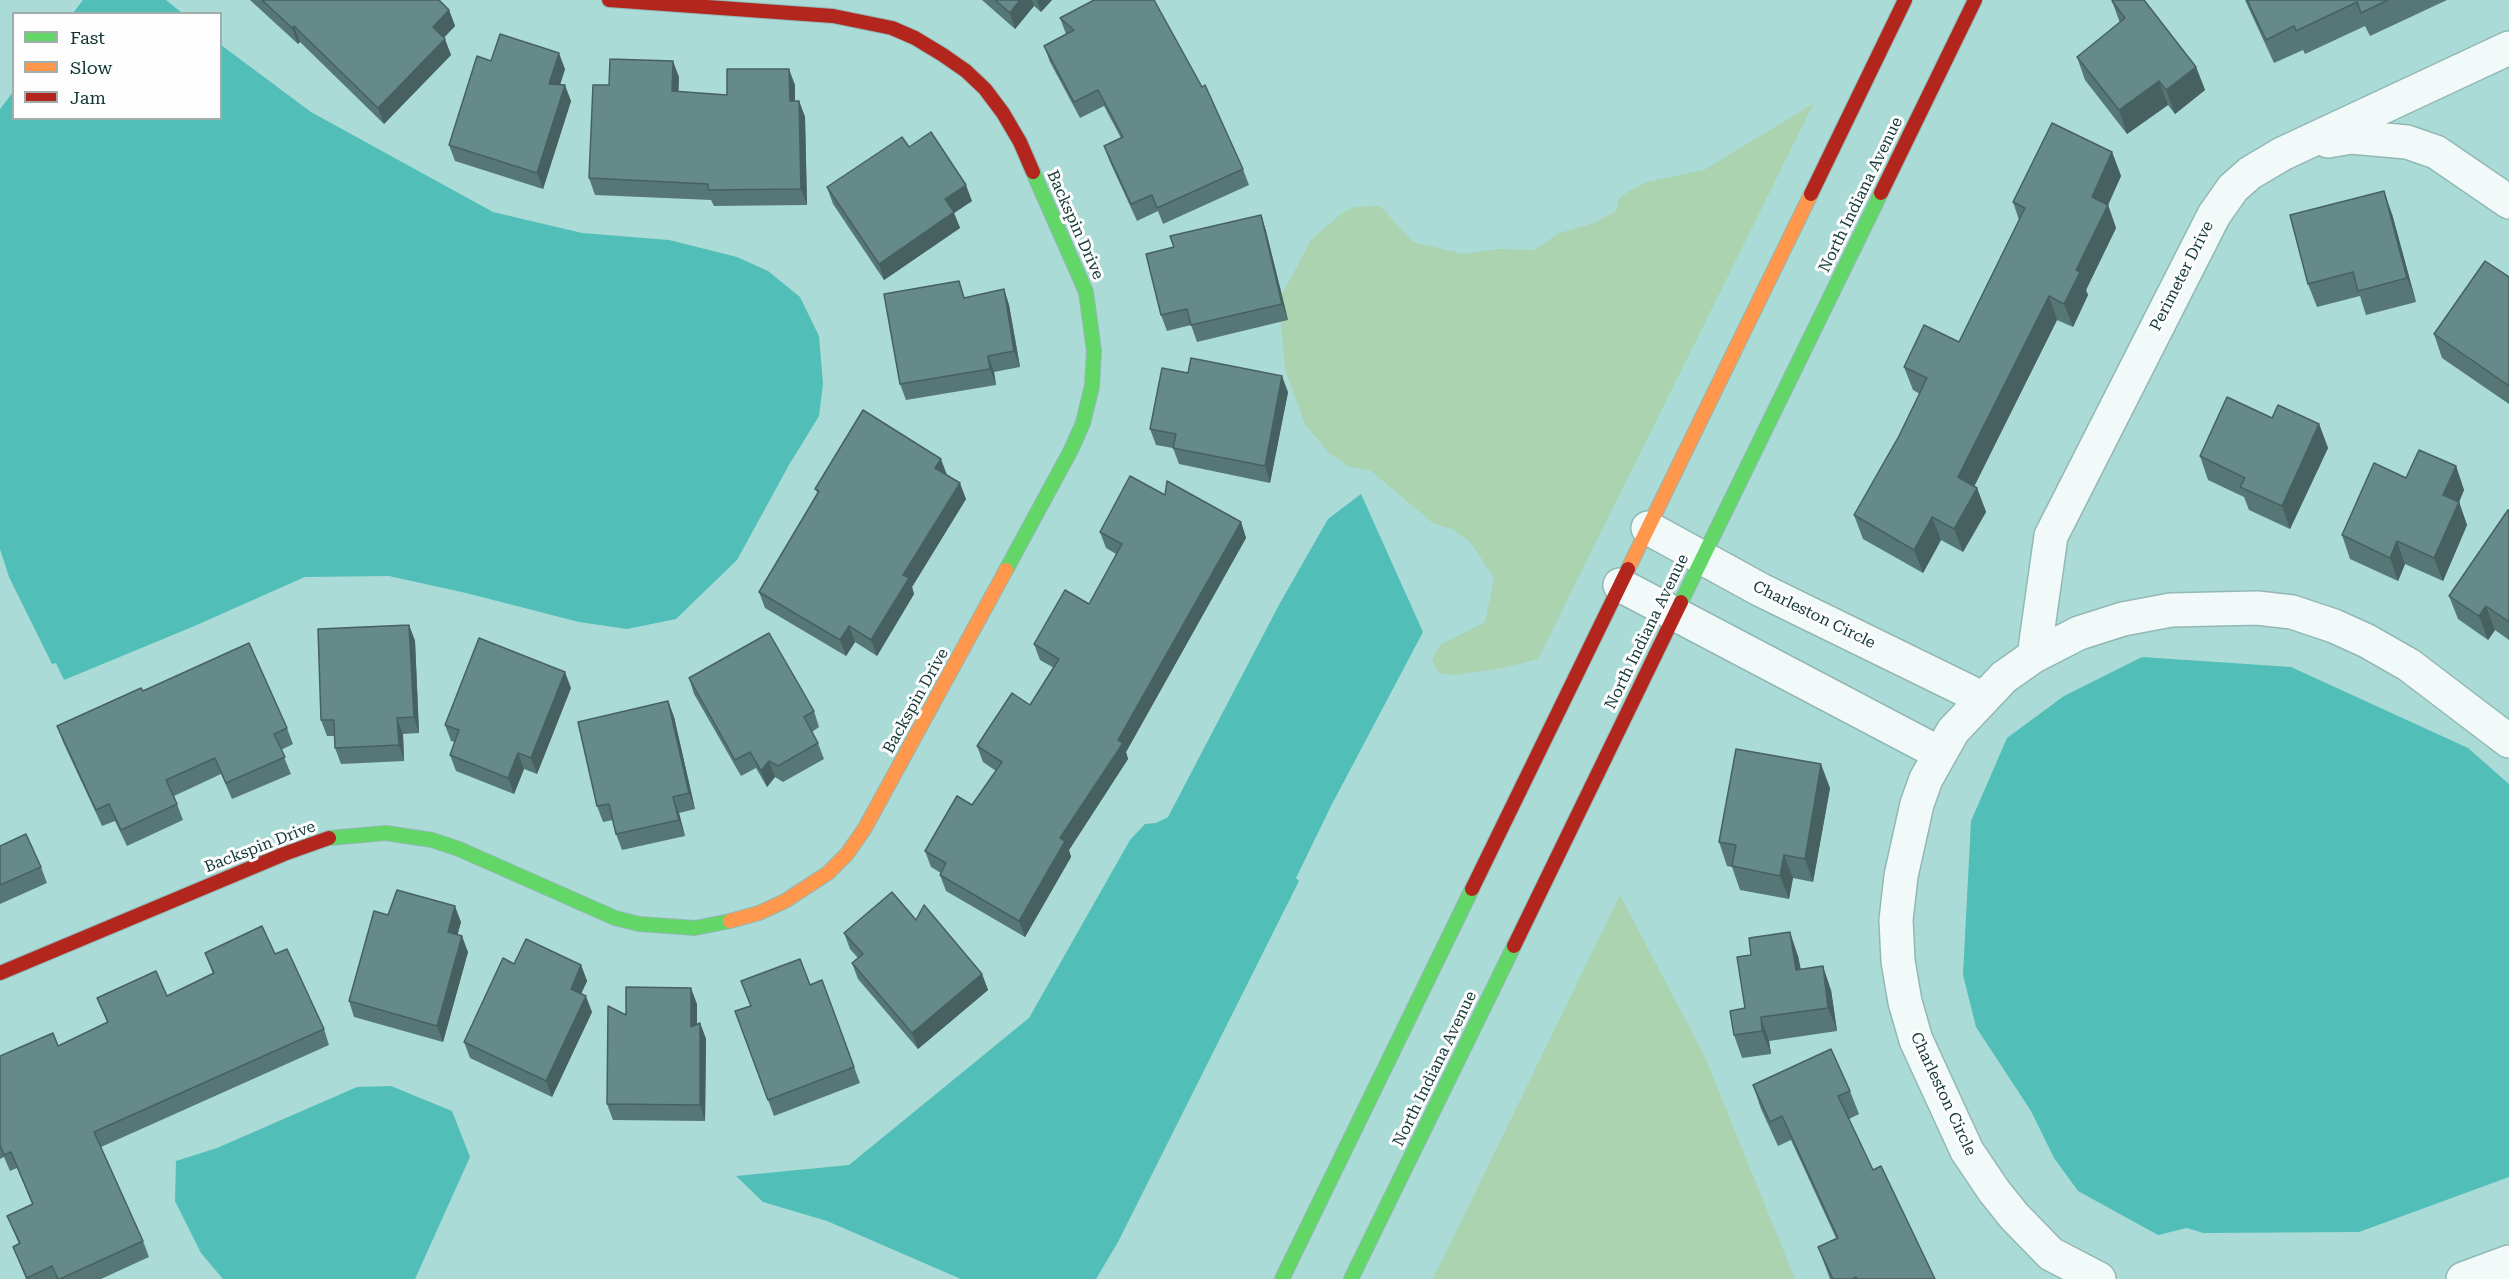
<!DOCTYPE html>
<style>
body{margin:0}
#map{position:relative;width:2509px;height:1279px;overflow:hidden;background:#aadbd7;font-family:"Roboto Serif",serif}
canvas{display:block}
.legend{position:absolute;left:12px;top:12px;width:210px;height:108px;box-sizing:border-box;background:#fdfdfd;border:2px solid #9faead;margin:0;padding:8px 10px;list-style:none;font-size:18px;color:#113735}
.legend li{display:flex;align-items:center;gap:12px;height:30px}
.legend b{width:30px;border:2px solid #9faead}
</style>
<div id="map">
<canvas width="2509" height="1279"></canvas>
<ul class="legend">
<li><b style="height:8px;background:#63d668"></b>Fast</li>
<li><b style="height:8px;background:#ff974d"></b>Slow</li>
<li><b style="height:8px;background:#b3261e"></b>Jam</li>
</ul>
</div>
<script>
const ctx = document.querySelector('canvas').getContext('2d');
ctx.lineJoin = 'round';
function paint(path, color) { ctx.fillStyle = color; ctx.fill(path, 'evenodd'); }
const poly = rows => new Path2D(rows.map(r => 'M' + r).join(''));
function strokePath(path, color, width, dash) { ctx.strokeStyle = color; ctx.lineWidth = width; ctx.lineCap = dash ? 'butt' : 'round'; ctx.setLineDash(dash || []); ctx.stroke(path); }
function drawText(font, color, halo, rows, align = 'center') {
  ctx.font = font + ' "Roboto Serif",serif'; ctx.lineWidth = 6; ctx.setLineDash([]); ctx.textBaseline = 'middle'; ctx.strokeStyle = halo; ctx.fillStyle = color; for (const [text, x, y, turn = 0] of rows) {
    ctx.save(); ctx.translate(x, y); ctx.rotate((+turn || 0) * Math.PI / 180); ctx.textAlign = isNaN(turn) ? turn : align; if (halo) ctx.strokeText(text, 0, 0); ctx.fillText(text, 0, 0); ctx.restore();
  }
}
const green = poly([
 [1814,103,1538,659,1503,668,1455,675,1438,673,1432,659,1440,645,1485,622,1494,578,1471,543,1454,530,1433,523,1371,471,1348,466,1328,452,1305,424,1285,370,1279,300,1311,240,1342,213,1354,207,1380,206,1413,242,1463,254,1499,249,1535,250,1559,233,1594,223,1616,211,1619,199,1627,192,1647,182,1704,170],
 [1620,895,1705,1057,1795,1279,1433,1279]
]);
const water = poly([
 [83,0,166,0,182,13,73,13],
 [221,45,311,112,493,212,582,233,669,240,737,257,768,271,800,297,819,336,823,384,819,416,789,465,737,560,676,619,627,629,579,622,466,593,389,576,305,577,192,627,64,680,56,663,52,664,9,577,0,549,0,109,13,92,14,118,220,118],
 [1361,494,1423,632,1331,806,1296,878,1299,881,1118,1242,1096,1279,961,1279,827,1221,763,1202,736,1176,849,1165,1029,1018,1130,840,1145,824,1156,823,1168,817,1280,603,1328,519],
 [2142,657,2291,667,2468,748,2509,784,2509,1177,2359,1232,2203,1233,2187,1228,2158,1235,2078,1191,2054,1158,2031,1111,1976,1027,1963,975,1971,821,2007,738,2064,696],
 [391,1086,452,1111,470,1157,415,1279,223,1279,201,1253,175,1201,176,1161,217,1148,357,1087]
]);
const street = poly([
 [2328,141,2351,137,2407,142,2436,152,2509,202],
 [1648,528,1761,590,1982,698],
 [1620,585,1939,753],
 [2034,656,2051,536,2214,215,2233,188,2250,173,2282,154,2509,48],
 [2099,1279,2051,1254,2014,1216,1994,1191,1967,1151,1916,1040,1905,1002,1898,961,1896,920,1901,876,1917,804,1926,779,1953,731,2004,677,2034,656,2079,633,2123,619,2171,610,2257,608,2292,612,2334,626,2367,641,2409,665,2509,741],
 [2463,1279,2509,1262]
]);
const fast = poly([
 [1006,570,1071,450,1083,423,1092,386,1094,351,1086,292,1033,172],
 [1681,602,1881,193],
 [329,838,386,833,432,840,459,849,615,918,639,924,695,928,730,921],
 [1282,1279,1472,889],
 [1351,1279,1514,946]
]);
const slow = poly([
 [1628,569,1811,194],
 [730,921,759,913,785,901,828,873,847,854,865,828,1006,570]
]);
const jam = poly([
 [609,0,833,16,892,28,915,38,943,55,966,71,985,89,1003,113,1020,142,1033,172],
 [1881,193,1975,0],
 [1811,194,1905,0],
 [1472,889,1628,569],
 [1514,946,1681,602],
 [0,973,284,854,329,838]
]);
const wall = poly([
 [250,0,439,0,449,10,455,26,444,38,451,55,384,124,300,42,298,44],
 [982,0,1052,0,1041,12,1034,6,1015,29],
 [2245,0,2447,0,2370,36,2365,26,2305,54,2303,50,2274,63],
 [2112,1,2196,67,2205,90,2175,114,2168,105,2127,134,2085,80,2077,57,2120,23],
 [1060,18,1243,169,1249,185,1163,224,1158,211,1137,221,1110,162,1104,146,1121,138,1104,106,1080,118,1050,62,1044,46,1066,34],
 [491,61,565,69,560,85,571,101,543,189,455,161,449,145],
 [679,77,678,92,727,95,795,85,795,101,799,101,805,117,807,205,714,206,711,200,595,195,589,178,609,85],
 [909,147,972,201,954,213,960,228,884,280,833,204,827,187],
 [2112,152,2121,176,2108,205,2116,228,2086,290,2088,295,2073,327,2057,320,1974,486,1977,488,1986,512,1963,552,1941,540,1923,573,1863,539,1854,515,1899,436,1920,394,1913,390,1904,367,1959,342,2019,220,2013,202],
 [2392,214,2416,302,2366,315,2360,296,2317,307,2308,284],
 [1261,215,1266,231,1288,320,1197,342,1191,325,1167,331,1161,315,1174,247,1170,236],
 [2509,277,2509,404,2442,358,2434,334],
 [1004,289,1009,305,1020,367,994,372,996,385,906,400,900,384,965,298],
 [1188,373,1288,392,1270,483,1179,464,1173,448,1156,445,1150,429],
 [2272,418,2319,424,2328,448,2290,529,2249,510,2244,497,2208,480,2200,456],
 [2456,466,2464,490,2459,502,2467,525,2443,581,2405,564,2398,581,2350,559,2342,535,2406,478],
 [947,475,966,499,912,587,914,594,877,656,855,642,846,656,765,608,759,592,818,494,815,489],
 [1165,495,1241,522,1246,538,1126,752,1128,759,1069,850,1071,857,1025,937,946,891,940,875,941,873,931,867,925,851,972,805,996,771,983,762,977,746,1030,705,1054,668,1040,660,1034,644,1089,604,1116,554,1106,548,1100,532],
 [2509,510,2509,640,2495,630,2488,640,2458,619,2449,596],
 [409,625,415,641,419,733,403,734,404,761,341,764,335,748,335,736,327,736,321,720],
 [689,678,814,711,819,727,812,732,818,743,824,759,783,782,775,777,767,787,756,768,741,776,694,694],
 [571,688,537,774,524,769,514,794,456,771,450,755,455,742,451,741,445,725],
 [143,691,287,728,293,744,281,750,291,774,232,799,221,774,174,796,183,820,127,846,115,821,102,826,63,742,57,726],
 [668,701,674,717,695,809,679,813,685,836,622,850,616,834,613,820,603,822,597,806],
 [1830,788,1813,882,1793,878,1789,899,1740,890,1732,867,1727,866,1719,842],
 [0,846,41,867,47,883,0,904],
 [388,915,461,922,457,935,468,952,443,1042,354,1017,349,1001],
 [916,920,982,974,988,990,918,1049,858,979,852,963,858,958,850,949,844,933],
 [205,953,275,954,324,1029,329,1045,101,1147,143,1241,149,1257,101,1279,26,1279,13,1247,19,1244,7,1216,32,1204,17,1168,10,1171,4,1157,0,1159,0,1056,58,1046,107,1022,97,998,167,996,213,974],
 [1798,956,1801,970,1831,990,1837,1031,1769,1041,1771,1054,1742,1058,1734,1035,1745,1008],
 [514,964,581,965,587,981,581,994,592,1012,552,1097,470,1058,464,1042],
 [822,980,860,1083,774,1116,735,1011],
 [697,1004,697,1025,700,1023,706,1039,705,1121,613,1120,607,1104,626,1015],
 [1753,1085,1850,1091,1859,1114,1849,1119,1873,1170,1935,1279,1830,1279,1818,1247,1836,1238,1791,1140,1778,1146,1761,1109]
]);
const shadedWall = poly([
 [1020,0,1032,0,1034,6,1015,29,1010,13],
 [1037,0,1052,0,1041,12],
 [449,10,455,26,438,43,433,27],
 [294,26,300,42,298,44,292,28],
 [445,39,451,55,384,124,378,108],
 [559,53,565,69,555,100,549,84],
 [673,61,679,77,678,107,672,91],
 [2196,67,2205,90,2175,114,2166,90],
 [789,69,795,85,795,117,790,101],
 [2159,81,2168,105,2127,134,2119,110],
 [565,85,571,101,543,189,537,173],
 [799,101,805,117,807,205,801,189],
 [2112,152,2121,176,2108,205,2116,228,2086,290,2088,295,2073,327,2064,304,2092,197],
 [966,185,972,201,954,213,960,228,884,280,879,264,945,199],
 [2384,191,2392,214,2416,302,2407,278],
 [1261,215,1266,231,1288,320,1282,304],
 [1004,289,1009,305,1020,367,1014,351],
 [2049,296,2057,320,1967,501,1958,477],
 [988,356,994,372,996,385,990,369],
 [1282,376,1288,392,1270,483,1265,466],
 [2319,424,2328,448,2290,529,2282,506],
 [941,459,947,475,935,468],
 [2456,466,2464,490,2459,502,2467,525,2443,581,2434,558,2443,495],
 [960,483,966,499,912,587,914,594,877,656,871,640,903,575],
 [1977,488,1986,512,1963,552,1954,529],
 [1932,517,1941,540,1923,573,1914,550],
 [1241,522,1246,538,1126,752,1128,759,1069,850,1071,857,1025,937,1019,921,1060,838,1118,740],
 [2397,541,2405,564,2398,581,2390,558],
 [2486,606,2495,630,2488,640,2479,616],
 [409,625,415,641,419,733,414,717],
 [849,626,855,642,846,656,840,640],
 [565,672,571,688,537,774,531,758],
 [668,701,674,717,695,809,689,793],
 [397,718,403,734,404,761,399,745],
 [518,753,524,769,514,794,508,778],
 [769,761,775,777,767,787,761,771],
 [1821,764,1830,788,1813,882,1805,859],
 [673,797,679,813,685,836,679,820],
 [1784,855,1793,878,1789,899,1780,876],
 [455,906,461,922,454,948,448,932],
 [1790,932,1798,956,1805,994,1796,970],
 [462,936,468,952,443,1042,437,1026],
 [581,965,587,981,576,1005,571,989],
 [1823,966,1831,990,1837,1031,1828,1008],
 [982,974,988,990,918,1049,912,1033],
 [691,988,697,1004,697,1043,691,1027],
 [586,996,592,1012,552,1097,546,1081],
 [1761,1017,1769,1041,1771,1054,1762,1031],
 [700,1023,706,1039,705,1121,700,1105]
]);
const building = poly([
 [262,0,439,0,449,10,433,27,445,39,378,108,294,26,292,28,262,0],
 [995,0,1020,0,1010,13,995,0],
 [1094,0,1154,0,1202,87,1205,85,1243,169,1157,208,1152,195,1131,204,1104,146,1123,137,1098,90,1074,102,1044,46,1074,30,1060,18,1094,0],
 [2114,0,2144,0,2196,67,2166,90,2159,81,2119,110,2077,57,2125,18,2112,1,2114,0],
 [2247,0,2388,0,2361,13,2357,2,2296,31,2294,26,2266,40,2247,0],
 [500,34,559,53,549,84,565,85,537,173,449,145,477,56,491,61,500,34],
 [610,59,673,61,672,91,727,95,727,69,789,69,790,101,799,101,801,189,708,190,708,184,589,178,593,85,609,85,610,59],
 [2052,123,2112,152,2092,197,2108,205,2076,270,2080,272,2064,304,2049,296,1958,477,1977,488,1954,529,1932,517,1914,550,1854,515,1899,436,1927,378,1904,367,1924,325,1959,342,2025,208,2013,202,2052,123],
 [931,132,966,185,945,199,954,212,879,264,827,187,902,137,909,147,931,132],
 [2384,191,2407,278,2358,291,2353,272,2308,284,2290,215,2384,191],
 [1261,215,1282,304,1191,325,1187,309,1161,315,1146,254,1174,247,1170,236,1261,215],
 [2485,261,2509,277,2509,386,2434,334,2485,261],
 [959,281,964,298,1004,289,1014,351,988,356,990,369,900,384,884,294,959,281],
 [1191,358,1282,376,1265,466,1173,448,1176,434,1150,429,1162,368,1188,373,1191,358],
 [2227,397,2272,418,2278,405,2319,424,2282,506,2240,487,2245,478,2200,456,2227,397],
 [863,410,941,459,935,468,960,483,903,575,909,578,871,640,849,626,840,640,759,592,819,491,815,489,863,410],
 [2419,450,2456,466,2443,495,2459,502,2434,558,2397,541,2390,558,2342,535,2374,463,2406,478,2419,450],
 [1130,476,1165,495,1167,481,1241,522,1118,740,1123,743,1060,838,1065,841,1019,921,940,875,946,863,925,851,957,796,972,805,1002,762,977,746,1012,693,1030,705,1059,659,1034,644,1065,590,1089,604,1122,544,1100,532,1130,476],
 [2508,510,2509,510,2509,622,2486,606,2479,616,2449,596,2508,510],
 [409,625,414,717,397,718,399,745,335,748,334,720,321,720,318,629,409,625],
 [769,633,814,711,804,717,818,743,778,766,769,761,761,771,750,752,735,760,689,678,769,633],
 [479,638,565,672,531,758,518,753,508,778,450,755,459,730,445,725,479,638],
 [249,643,287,728,274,734,285,757,226,783,215,758,166,780,177,804,121,830,109,804,96,810,57,726,141,688,143,691,249,643],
 [668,701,689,793,673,797,679,820,616,834,609,804,597,806,578,722,668,701],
 [1736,749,1821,764,1805,859,1784,855,1780,876,1732,866,1736,845,1719,842,1736,749],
 [26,834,41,867,0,885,0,846,26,834],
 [397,890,455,906,448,932,462,936,437,1026,349,1001,374,911,388,915,397,890],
 [892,892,916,920,924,905,982,974,912,1033,852,963,863,954,844,933,892,892],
 [262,926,275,954,287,949,324,1029,94,1132,143,1241,60,1279,58,1279,52,1266,27,1278,13,1247,20,1243,7,1216,33,1204,11,1152,4,1155,0,1145,0,1056,53,1033,58,1046,108,1022,97,998,156,971,167,996,214,973,205,953,262,926],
 [1790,932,1796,970,1823,966,1828,1008,1761,1017,1762,1031,1734,1035,1730,1011,1745,1008,1737,957,1751,955,1749,938,1790,932],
 [526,939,581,965,571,989,586,996,546,1081,464,1042,503,958,514,964,526,939],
 [800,959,810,985,822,980,854,1067,768,1100,735,1011,751,1006,741,981,800,959],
 [626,987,691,988,691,1027,700,1023,700,1105,607,1104,608,1006,626,1015,626,987],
 [1831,1049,1850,1091,1838,1096,1873,1170,1881,1166,1935,1279,1857,1279,1856,1277,1852,1279,1833,1279,1818,1247,1838,1238,1782,1116,1770,1122,1753,1085,1831,1049]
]);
const streetNames = [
 ["North Indiana Avenue",1861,195,-64],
 ["Backspin Drive",1075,225,66],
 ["Perimeter Drive",2182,276,-63],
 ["Charleston Circle",1814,615,26],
 ["North Indiana Avenue",1647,632,-64],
 ["Backspin Drive",916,701,-61],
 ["Backspin Drive",260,847,-21],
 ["North Indiana Avenue",1435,1069,-64],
 ["Charleston Circle",1943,1094,65]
];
paint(green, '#acd3af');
paint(water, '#52beb8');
strokePath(street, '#92b8b5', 36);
strokePath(fast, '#92b8b5', 16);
strokePath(slow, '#92b8b5', 16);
strokePath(jam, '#92b8b5', 16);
strokePath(street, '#f2faf9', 33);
strokePath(fast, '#63d668', 14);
strokePath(slow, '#ff974d', 14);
strokePath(jam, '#b3261e', 14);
paint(wall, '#577776');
paint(shadedWall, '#476160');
paint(building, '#658a89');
strokePath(building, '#476160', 1.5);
drawText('16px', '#113735', '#fdfdfd', streetNames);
</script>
